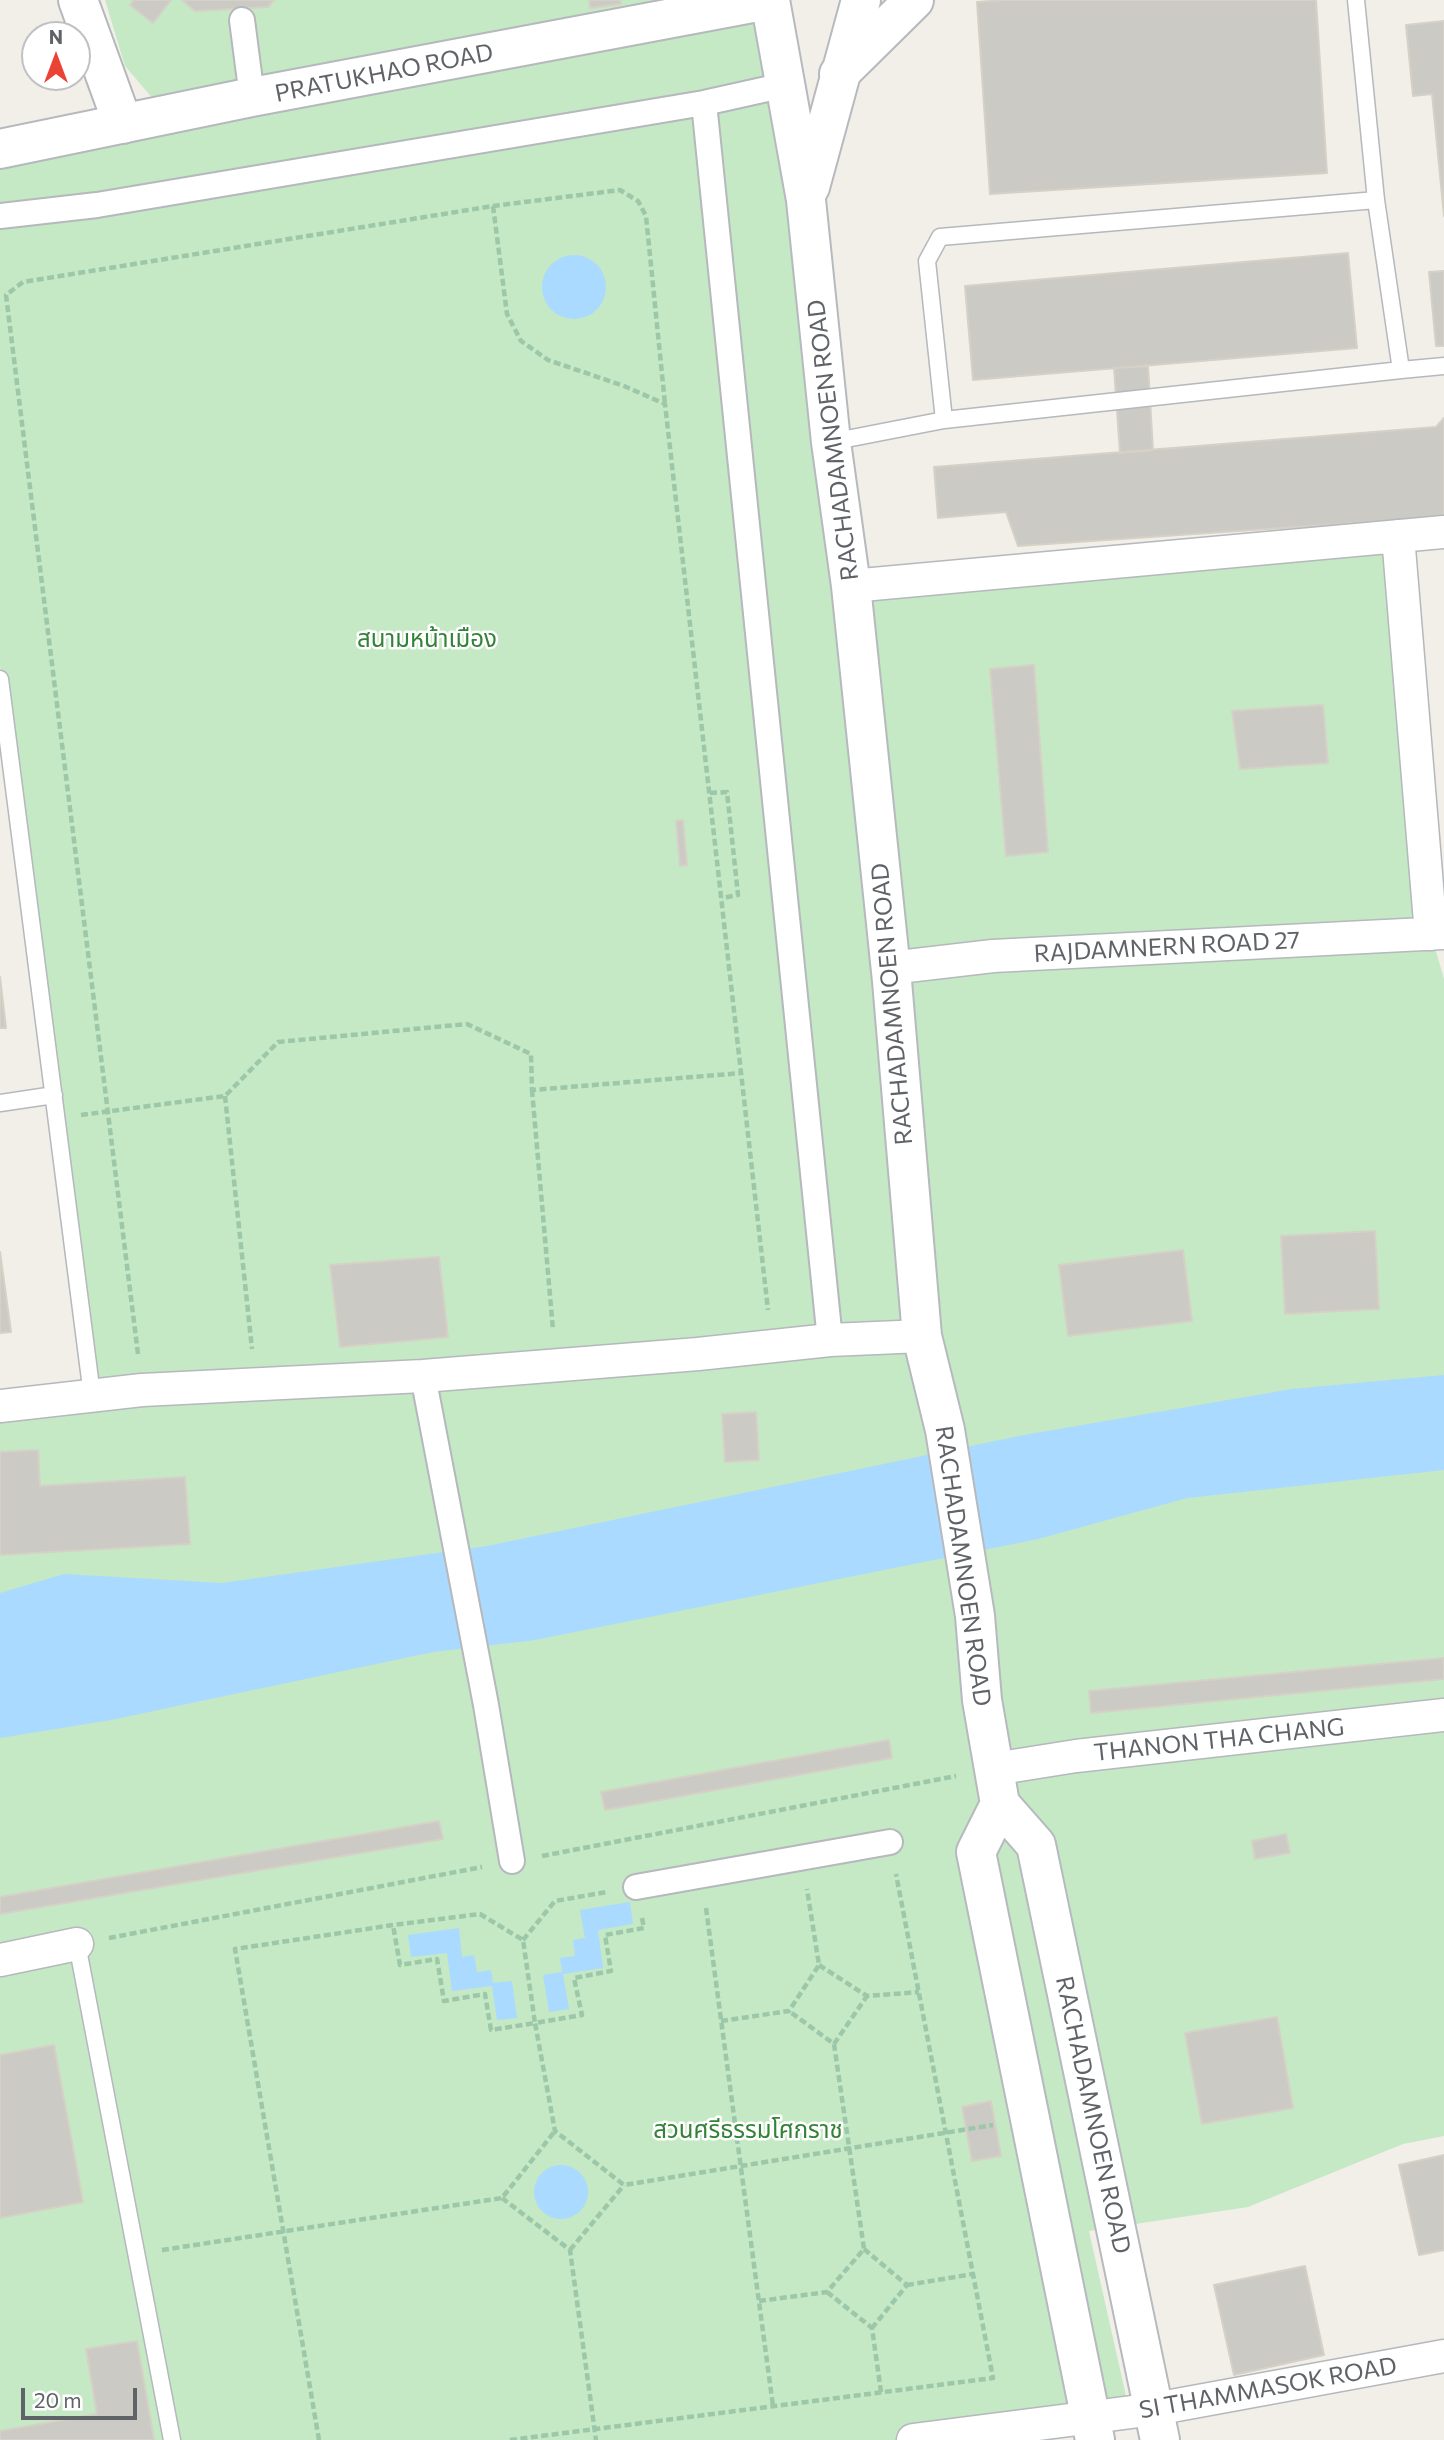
<!DOCTYPE html>
<meta charset="utf-8">
<style>
body{margin:0}
#map{position:relative;width:1444px;height:2440px;overflow:hidden;background:#f1efe8;font-family:Commissioner,sans-serif}
canvas{display:block}
.north{position:absolute;left:21px;top:21px;width:70px;height:70px;box-sizing:border-box;background:#fff;border:2px solid #bfc1c3;border-radius:50%;rotate:0deg;font-size:19px;font-weight:700;line-height:28px;text-align:center;color:#5f6368}
.north::after{content:'';display:block;margin:auto;width:24px;height:32px;background:#ea4335;clip-path:polygon(50% 0,100% 100%,50% 72%,0 100%)}
.scale{position:absolute;left:21px;top:2388px;width:116px;height:32px;box-sizing:border-box;border:4px solid #5f6368;border-top:0;padding-left:9px;font-size:21px;line-height:24px;white-space:nowrap;color:#5f6368;-webkit-text-stroke:5px #fff;paint-order:stroke}
</style>
<div id="map">
<canvas width="1444" height="2440"></canvas>
<div class="north">N</div>
<div class="scale">20 m</div>
</div>
<script>
const ctx = document.querySelector('canvas').getContext('2d');
ctx.lineJoin = 'round';
function paint(path, color) { ctx.fillStyle = color; ctx.fill(path, 'evenodd'); }
const poly = rows => new Path2D(rows.map(r => 'M' + r).join(''));
function strokePath(path, color, width, dash) { ctx.strokeStyle = color; ctx.lineWidth = width; ctx.lineCap = dash ? 'butt' : 'round'; ctx.setLineDash(dash || []); ctx.stroke(path); }
function drawText(font, color, halo, rows, align = 'center') {
  ctx.font = font + ' Commissioner,"Noto Sans Thai",sans-serif'; ctx.lineWidth = 5; ctx.setLineDash([]); ctx.textBaseline = 'middle'; ctx.strokeStyle = halo; ctx.fillStyle = color; for (const [text, x, y, turn = 0] of rows) {
    ctx.save(); ctx.translate(x, y); ctx.rotate((+turn || 0) * Math.PI / 180); ctx.textAlign = isNaN(turn) ? turn : align; if (halo) ctx.strokeText(text, 0, 0); ctx.fillText(text, 0, 0); ctx.restore();
  }
}
const green = poly([
 [105,0,687,0,155,101,125,66],
 [770,0,851,586,1398,536,1431,934,1444,979,1444,2136,1403,2144,1248,2207,1089,2231,1128,2405,913,2440,0,2440,0,1406,92,1395,0,665,0,149]
]);
const water = poly([
 '542 287a32 32 0 1 1 64 0a32 32 0 1 1-64 0Z',
 [1444,1375,1444,1470,1187,1498,1038,1539,535,1640,433,1652,111,1720,0,1738,0,1593,64,1574,222,1583,487,1546,1024,1435,1292,1389],
 [630,1902,633,1924,598,1930,603,1968,563,1974,569,2009,549,2012,543,1975,562,1972,560,1958,575,1956,573,1940,585,1938,580,1910],
 [459,1928,462,1957,474,1955,477,1972,491,1970,493,1983,512,1981,517,2018,497,2020,492,1986,452,1991,447,1953,411,1957,408,1935],
 '534 2192a27 27 0 1 1 54 0a27 27 0 1 1-54 0Z'
]);
const building = poly([
 [134,0,171,0,153,23,130,5,134,0],
 [182,0,274,0,268,7,195,11,182,0],
 [589,0,620,0,621,4,590,8,589,0],
 [1004,0,1316,0,1327,173,990,194,977,2,1004,0],
 [1444,21,1444,216,1432,94,1413,96,1406,25,1444,21],
 [1348,253,1357,348,973,380,965,286,1348,253],
 [1444,271,1444,346,1436,346,1429,272,1444,271],
 [1148,366,1153,450,1120,453,1114,368,1148,366],
 [1444,418,1444,517,1018,546,1006,512,938,518,934,467,1436,427,1444,418],
 [1034,665,1048,852,1006,856,990,669,1034,665],
 [1323,705,1328,763,1240,769,1232,711,1323,705],
 [683,820,687,865,680,866,676,821,683,820],
 [0,977,6,1028,0,1028,0,977],
 [1375,1231,1379,1309,1285,1314,1281,1236,1375,1231],
 [1183,1250,1192,1321,1068,1336,1059,1265,1183,1250],
 [0,1252,11,1332,0,1333,0,1252],
 [439,1257,448,1337,340,1347,330,1265,439,1257],
 [756,1412,759,1460,725,1462,722,1414,756,1412],
 [38,1450,40,1486,185,1477,190,1544,0,1555,0,1452,38,1450],
 [1444,1658,1444,1679,1091,1713,1089,1691,1444,1658],
 [889,1740,892,1758,605,1810,601,1792,889,1740],
 [439,1821,443,1839,0,1914,0,1897,439,1821],
 [1286,1834,1290,1853,1255,1859,1252,1841,1286,1834],
 [1277,2017,1293,2108,1202,2124,1185,2033,1277,2017],
 [54,2045,83,2202,0,2218,0,2055,54,2045],
 [991,2101,1001,2156,972,2161,962,2107,991,2101],
 [1444,2155,1444,2250,1419,2255,1399,2165,1444,2155],
 [1305,2266,1324,2355,1234,2375,1214,2285,1305,2266],
 [137,2341,154,2440,0,2440,0,2431,97,2414,86,2349,137,2341]
]);
const path = poly([
 [493,206,507,314,521,341,548,360,624,386,665,404,768,1310],
 [710,793,727,792,738,895,722,898],
 [532,1090,553,1330],
 [225,1096,252,1349],
 [81,1115,225,1096,278,1042,467,1024,531,1054,532,1090,742,1073],
 [138,1354,6,295,23,282,493,206,620,190,638,201,646,216,665,404],
 [542,1856,956,1776],
 [706,1908,773,2406],
 [642,1918,644,1928,605,1935,611,1971,574,1978,582,2015,535,2023,555,2131,624,2185,993,2125],
 [109,1938,482,1867],
 [523,1940,555,1901,607,1892],
 [819,1965,867,1996,919,1992],
 [721,2021,789,2011,819,1965,807,1889],
 [834,2044,867,1996],
 [502,2198,570,2250,596,2440],
 [864,2249,907,2285,872,2328],
 [162,2250,502,2198,555,2131],
 [570,2250,624,2185],
 [907,2285,973,2274],
 [827,2292,872,2328,881,2392],
 [759,2301,827,2292,864,2249,834,2044,789,2011],
 [319,2440,235,1949,393,1925,480,1914,523,1940,535,2023,491,2030,485,1994,444,2001,437,1959,400,1965,393,1925],
 [510,2440,993,2378,896,1874]
]);
const service = poly([
 [1401,370,1444,366],
 [944,420,927,261,940,237,1376,200],
 [831,442,944,420,1401,370,1376,200,1356,0],
 [0,679,92,1395],
 [0,1103,54,1095],
 [77,1944,172,2440]
]);
const pedestrian = poly([
 [242,20,252,97],
 [704,103,830,1340],
 [0,216,97,205,704,103,785,85],
 [423,1376,486,1705,512,1861],
 [636,1887,890,1842]
]);
const minor = poly([
 [1398,536,1431,934],
 [851,586,1444,532],
 [890,968,993,956,1444,933],
 [0,1406,142,1390,423,1376,698,1354,830,1340,922,1336],
 [994,1769,1076,1756,1444,1715],
 [0,1960,77,1944],
 [913,2440,1155,2409,1444,2356]
]);
const tertiary = poly([
 [78,0,123,124],
 [839,74,914,0],
 [0,149,252,97,768,0]
]);
const secondary = poly([
 [770,0,806,200,831,442,851,586,892,981,922,1336,945,1430,975,1616,982,1700,1000,1804,1036,1845,1160,2440],
 [810,187,861,0],
 [1000,1804,976,1852,1095,2440]
]);
const streetNames = [
 ["PRATUKHAO ROAD",384,73,-11],
 ["RACHADAMNOEN ROAD",833,440,-97],
 ["RAJDAMNERN ROAD 27",1167,947,-3],
 ["RACHADAMNOEN ROAD",892,1004,-95],
 ["RACHADAMNOEN ROAD",963,1566,82],
 ["THANON THA CHANG",1219,1740,-6],
 ["RACHADAMNOEN ROAD",1093,2115,78],
 ["SI THAMMASOK ROAD",1268,2388,-10]
];
const parkNames = [
 ["สนามหน้าเมือง",427,639],
 ["สวนศรีธรรมโศกราช",748,2130]
];
paint(green, '#c5e8c5');
paint(water, '#aadaff');
paint(building, '#cccac5');
strokePath(building, '#d6d1c6', 2);
strokePath(service, '#b5b8bc', 19);
strokePath(pedestrian, '#b5b8bc', 28);
strokePath(minor, '#b5b8bc', 35);
strokePath(tertiary, '#b5b8bc', 42);
strokePath(secondary, '#b6babf', 42);
strokePath(path, '#9cc7a9', 4.5, [7, 3.5]);
strokePath(service, '#fff', 16);
strokePath(pedestrian, '#fff', 24);
strokePath(minor, '#fff', 32);
strokePath(tertiary, '#fff', 38);
strokePath(secondary, '#fff', 38);
drawText('24px', '#5f6368', '#fff', streetNames);
drawText('24px', '#348238', '#fff', parkNames);
</script>
